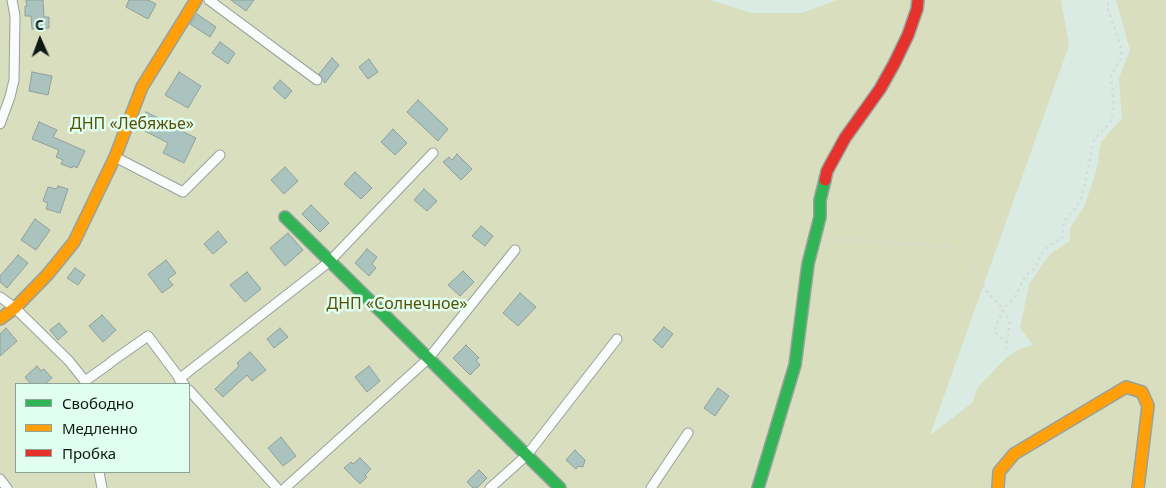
<!DOCTYPE html>
<meta charset="utf-8">
<style>
body{margin:0}
#map{position:relative;width:1166px;height:488px;overflow:hidden;background:#daebe3;font-family:"Noto Sans",sans-serif}
canvas{display:block}
.legend{position:absolute;left:15px;top:383px;width:175px;height:90px;box-sizing:border-box;background:#e1fff0;border:1px solid #8da398;margin:0;padding:6px 9px;list-style:none;font-size:15px;color:#0e1914}
.legend li{display:flex;align-items:center;gap:10px;height:25px}
.legend b{width:25px;border:1px solid #8da398}
.north{position:absolute;left:15px;top:15px;width:50px;height:50px;-webkit-text-stroke:4px #e1fff0;paint-order:stroke;rotate:358deg;font-size:14px;font-weight:700;line-height:20px;text-align:center;color:#0e1914}
.north::after{content:'';display:block;margin:auto;width:18px;height:22px;background:#0e1914;clip-path:polygon(50% 0,100% 100%,50% 72%,0 100%)}
</style>
<div id="map">
<canvas width="1166" height="488"></canvas>
<ul class="legend">
<li><b style="height:6px;background:#30b455"></b>Свободно</li>
<li><b style="height:6px;background:#ff9f0a"></b>Медленно</li>
<li><b style="height:6px;background:#e5322d"></b>Пробка</li>
</ul>
<div class="north">С</div>
</div>
<script>
const ctx = document.querySelector('canvas').getContext('2d');
ctx.lineJoin = 'round';
function paint(path, color) { ctx.fillStyle = color; ctx.fill(path, 'evenodd'); }
const poly = rows => new Path2D(rows.map(r => 'M' + r).join(''));
function strokePath(path, color, width, dash) { ctx.strokeStyle = color; ctx.lineWidth = width; ctx.lineCap = dash ? 'butt' : 'round'; ctx.setLineDash(dash || []); ctx.stroke(path); }
function drawText(font, color, halo, rows, align = 'center') {
  ctx.font = font + ' "Noto Sans",sans-serif'; ctx.lineWidth = 5; ctx.setLineDash([]); ctx.textBaseline = 'middle'; ctx.strokeStyle = halo; ctx.fillStyle = color; for (const [text, x, y, turn = 0] of rows) {
    ctx.save(); ctx.translate(x, y); ctx.rotate((+turn || 0) * Math.PI / 180); ctx.textAlign = isNaN(turn) ? turn : align; if (halo) ctx.strokeText(text, 0, 0); ctx.fillText(text, 0, 0); ctx.restore();
  }
}
const green = poly([
 [0,0,710,0,752,13,802,13,837,0,1061,0,1069,45,930,435,972,403,978,387,1008,356,1020,349,1033,345,1020,328,1029,284,1050,254,1070,241,1070,228,1084,207,1096,172,1101,142,1122,118,1119,78,1130,50,1116,0,1166,0,1166,488,0,488],
 [16,384,189,384,189,472,16,472]
]);
const building = poly([
 [26,0,43,0,44,17,49,17,49,28,32,29,31,16,25,16,25,6,27,6,26,0],
 [129,0,148,0,156,4,148,19,126,7,129,0],
 [231,0,254,0,246,11,231,0],
 [197,14,216,27,210,37,190,24,197,14],
 [220,42,235,53,228,64,212,53,220,42],
 [332,58,339,65,325,83,319,74,332,58],
 [369,59,378,72,368,79,359,67,369,59],
 [32,72,52,76,48,95,29,91,32,72],
 [179,72,201,86,188,108,165,95,179,72],
 [280,80,292,91,285,99,273,88,280,80],
 [418,100,448,129,438,141,407,112,418,100],
 [146,112,166,122,165,123,196,138,184,163,163,153,168,143,139,128,146,112],
 [39,122,57,130,53,137,85,151,77,168,73,166,72,168,61,164,63,160,56,157,59,150,32,139,39,122],
 [393,129,407,143,395,155,381,142,393,129],
 [457,154,472,169,461,180,443,162,449,157,452,160,457,154],
 [285,167,298,181,284,194,271,180,285,167],
 [355,172,372,188,361,199,344,184,355,172],
 [58,186,68,189,60,213,46,209,48,203,43,201,48,187,56,189,58,186],
 [424,189,437,201,427,211,414,200,424,189],
 [311,205,329,223,320,232,302,214,311,205],
 [35,219,50,230,36,250,21,240,35,219],
 [481,226,493,236,485,246,472,236,481,226],
 [218,231,227,242,213,254,204,244,218,231],
 [288,233,303,250,285,266,270,248,288,233],
 [367,249,377,257,372,264,376,268,369,276,355,263,367,249],
 [18,255,28,263,7,288,0,282,0,276,18,255],
 [166,260,176,273,168,279,173,285,162,293,148,274,166,260],
 [75,268,85,275,78,285,67,278,75,268],
 [463,271,474,282,460,296,448,285,463,271],
 [247,272,261,289,245,302,230,285,247,272],
 [520,293,536,307,518,326,503,313,520,293],
 [102,315,116,330,103,342,89,326,102,315],
 [59,323,67,332,58,340,50,330,59,323],
 [664,327,673,334,662,348,653,340,664,327],
 [6,328,17,341,0,356,0,334,6,328],
 [280,328,288,337,274,348,267,339,280,328],
 [466,345,479,358,476,360,480,365,470,375,453,358,466,345],
 [250,352,266,370,252,381,247,375,223,397,215,389,239,366,237,363,250,352],
 [37,366,41,371,44,369,52,378,45,384,31,384,25,377,37,366],
 [369,366,380,381,367,392,355,377,369,366],
 [718,388,729,396,715,416,704,408,718,388],
 [281,437,296,456,283,466,268,448,281,437],
 [575,450,585,460,583,467,578,466,576,469,566,460,575,450],
 [360,458,371,469,365,475,367,477,360,484,344,468,351,462,353,464,360,458],
 [479,470,487,478,477,488,473,488,467,482,479,470]
]);
const path = poly([
 [827,240,864,240,951,247,964,254,988,293,1003,309,1010,323,1006,349],
 [1007,343,994,332,1003,309,1015,297,1026,275,1036,267,1041,254,1051,244,1062,239,1064,221,1075,209,1082,196,1094,140,1111,121,1114,106,1111,76,1122,56,1120,44,1108,10,1108,0]
]);
const street = poly([
 [209,0,317,80],
 [0,124,10,97,14,80,15,16,12,0],
 [115,157,183,192,220,155],
 [0,297,15,308,69,361,85,381,85,384],
 [111,362,148,336,184,384],
 [179,379,329,262,433,153],
 [85,381,109,364],
 [189,390,277,488],
 [99,472,102,488],
 [0,479,7,488],
 [285,488,428,359,515,250],
 [490,488,527,455,617,339],
 [651,488,688,433]
]);
const fast = poly([
 [285,217,560,488],
 [758,488,795,365,808,264,820,217,820,200,825,180]
]);
const slow = poly([
 [0,319,15,308,48,274,74,242,115,157,142,87,196,0],
 [998,488,999,472,1014,454,1126,387,1142,392,1148,406,1138,488]
]);
const jam = poly([
 [825,180,827,171,845,138,880,89,894,64,908,35,917,9,918,0]
]);
const parkNames = [
 ["ДНП «Лебяжье»",132,124],
 ["ДНП «Солнечное»",397,304]
];
paint(green, '#d8debe');
paint(building, '#abc3bf');
strokePath(building, '#91a09c', 1);
strokePath(street, '#96a39d', 11);
strokePath(fast, '#96a39d', 14);
strokePath(slow, '#96a39d', 14);
strokePath(jam, '#96a39d', 14);
strokePath(path, '#d4d9d7', 2, [2.5, 4]);
strokePath(street, '#f9fcfb', 9);
strokePath(fast, '#30b455', 11);
strokePath(slow, '#ff9f0a', 11);
strokePath(jam, '#e5322d', 11);
drawText('16px', '#575105', '#e1fff0', parkNames);
</script>
